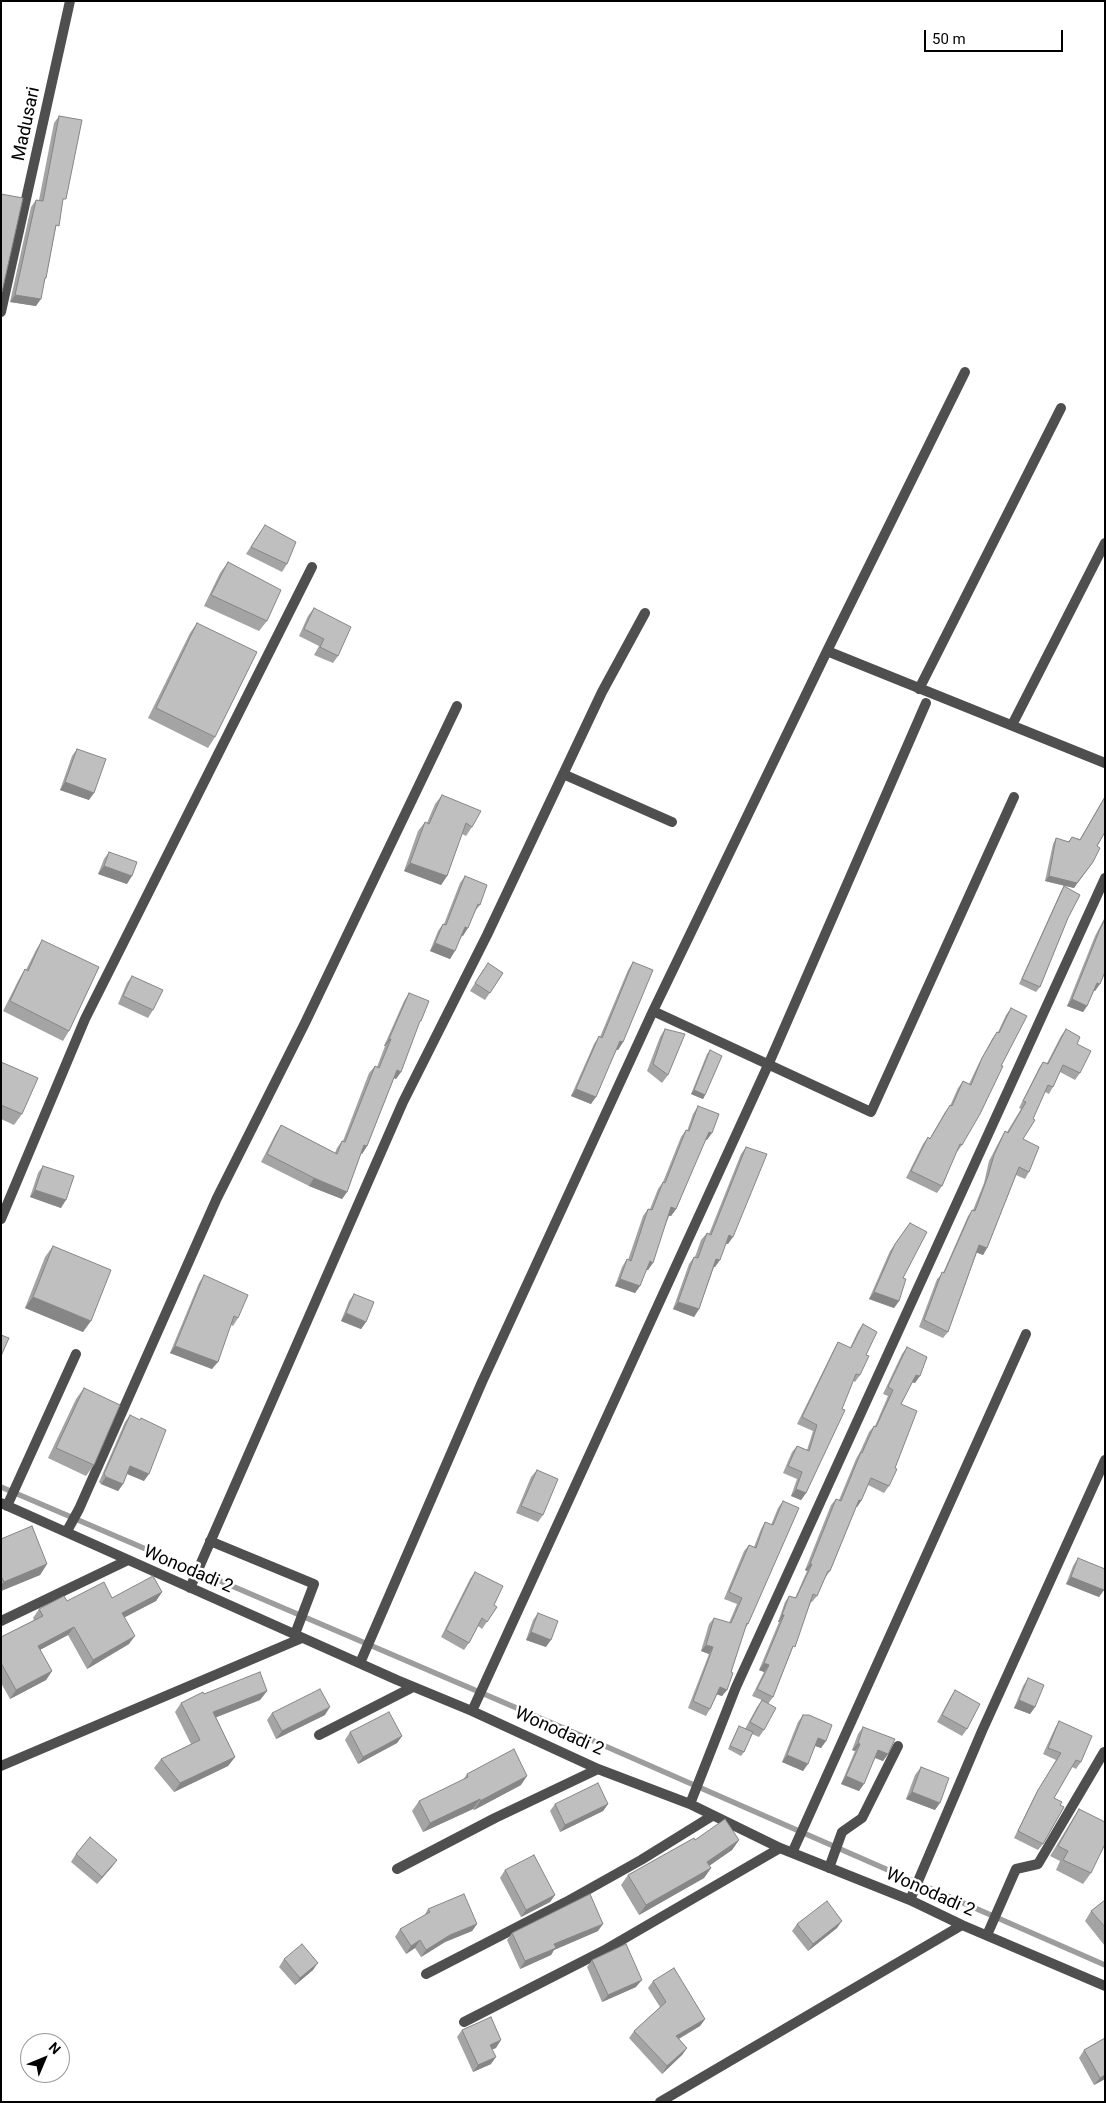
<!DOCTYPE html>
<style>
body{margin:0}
#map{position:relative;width:1106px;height:2103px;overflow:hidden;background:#fff;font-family:Roboto,sans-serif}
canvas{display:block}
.frame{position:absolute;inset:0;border:2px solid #000;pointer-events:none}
.north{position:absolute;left:20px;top:2033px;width:50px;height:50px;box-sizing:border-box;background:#fff;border:1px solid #999;border-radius:50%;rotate:45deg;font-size:14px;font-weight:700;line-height:20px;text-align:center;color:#000}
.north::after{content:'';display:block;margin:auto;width:18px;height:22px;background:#000;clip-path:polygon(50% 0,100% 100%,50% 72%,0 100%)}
.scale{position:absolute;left:924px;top:30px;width:139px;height:22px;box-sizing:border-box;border:2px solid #000;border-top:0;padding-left:6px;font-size:15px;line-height:18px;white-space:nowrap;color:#000;-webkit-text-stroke:4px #fff;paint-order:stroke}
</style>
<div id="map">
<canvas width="1106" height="2103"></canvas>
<div class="frame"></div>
<div class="north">N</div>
<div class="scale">50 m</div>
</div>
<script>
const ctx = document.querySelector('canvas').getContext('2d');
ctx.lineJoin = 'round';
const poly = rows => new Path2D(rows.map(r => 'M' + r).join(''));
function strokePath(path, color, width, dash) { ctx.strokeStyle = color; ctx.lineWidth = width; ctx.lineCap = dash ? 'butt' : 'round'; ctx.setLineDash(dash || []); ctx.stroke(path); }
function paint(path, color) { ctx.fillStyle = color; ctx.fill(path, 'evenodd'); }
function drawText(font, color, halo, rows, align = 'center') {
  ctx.font = font + ' Roboto,sans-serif'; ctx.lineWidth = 5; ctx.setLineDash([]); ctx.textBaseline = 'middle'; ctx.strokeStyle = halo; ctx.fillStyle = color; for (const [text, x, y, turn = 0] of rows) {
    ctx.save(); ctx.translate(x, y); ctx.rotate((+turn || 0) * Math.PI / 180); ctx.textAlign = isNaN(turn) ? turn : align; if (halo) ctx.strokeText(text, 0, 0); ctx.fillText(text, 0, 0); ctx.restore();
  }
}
const stream = poly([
 [1,1487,589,1739,1105,1965]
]);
const street = poly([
 [1,312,70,1],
 [827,651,1105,763],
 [919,689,1061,408],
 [1012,725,1105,543],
 [563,774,672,822],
 [653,1011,871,1112,1014,797],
 [1,1219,85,1019,312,567],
 [1,1503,397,1680,472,1711,598,1769,690,1804,780,1848,910,1900,962,1925,1105,1986],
 [7,1506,76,1354],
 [67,1531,79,1509,217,1198,305,1023,457,706],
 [210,1541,314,1584,295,1634],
 [190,1588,403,1102,487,935,602,692,645,613],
 [1,1621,126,1561],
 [360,1663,482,1382,653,1011,827,651,965,372],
 [472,1711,769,1063,926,703],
 [319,1735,413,1687],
 [1,1766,302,1638],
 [690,1804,736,1687,1105,878],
 [792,1853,1026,1334],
 [829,1868,842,1832,862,1818,898,1746],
 [397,1869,495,1818,598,1769],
 [910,1900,982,1731,1105,1460],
 [987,1935,1016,1869,1038,1864,1104,1752],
 [426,1974,566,1902,641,1860,712,1816],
 [464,2022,603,1951,780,1848],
 [660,2102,962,1925]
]);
const wall = poly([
 [59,116,62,204,55,231,46,278,44,281,36,306,10,302,31,207,36,200,39,200,54,123],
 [260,532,287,564,282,572,246,554],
 [228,562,267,621,259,631,204,606,220,573],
 [314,608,338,656,333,663,314,655,319,646,299,636,308,616],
 [197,623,215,737,208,748,148,718,190,633],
 [77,749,89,800,60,790,72,756],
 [442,795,472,827,466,836,462,834,447,876,441,885,404,871,418,831,425,822,427,823,435,804],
 [1105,796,1105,832,1074,888,1045,881,1053,844,1056,838,1068,842,1072,837,1080,839],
 [109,852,127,884,98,874,104,859],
 [465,876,480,905,475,911,450,959,430,951,438,931,443,924,444,924,460,883],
 [1064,886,1068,918,1040,987,1036,992,1019,984,1061,891],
 [1105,917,1105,972,1095,991,1094,990,1087,1006,1083,1012,1067,1006,1095,936],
 [42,940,69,1031,63,1041,3,1011,19,979,25,969,26,970,36,950],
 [633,962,623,1042,618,1050,617,1049,591,1104,571,1096,594,1044,599,1036,600,1037,628,970],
 [483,970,503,973,485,1000,470,991],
 [132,976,153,1010,148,1018,118,1004,127,983],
 [409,993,418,1026,401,1072,396,1079,394,1078,367,1146,362,1154,361,1153,347,1192,342,1199,309,1186,261,1162,276,1133,281,1125,335,1153,337,1148,342,1141,343,1141,369,1073,375,1066,377,1067,385,1046,384,1046,404,1001],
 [1011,1008,962,1145,957,1152,956,1152,942,1186,937,1193,906,1178,923,1144,928,1137,930,1138,945,1112,950,1106,958,1088,963,1081,969,1084,978,1065,992,1039,997,1032,998,1032,1006,1015],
 [665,1029,668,1075,662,1083,647,1071,660,1037],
 [1066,1029,1077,1044,1080,1073,1075,1080,1060,1072,1053,1087,1049,1094,1045,1092,1023,1139,1029,1172,1025,1179,1016,1175,987,1248,983,1255,977,1252,948,1332,943,1338,919,1327,937,1279,943,1273,968,1216,973,1210,984,1183,989,1161,1001,1138,1005,1131,1007,1132,1021,1109,1019,1108,1039,1068,1043,1062,1047,1063,1061,1036],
 [710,1050,705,1095,703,1099,691,1094,707,1054],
 [1,1062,22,1114,14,1125,1,1119],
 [698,1106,707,1140,705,1139,676,1209,671,1216,669,1216,648,1270,646,1270,640,1286,635,1293,615,1286,622,1267,627,1259,628,1260,643,1216,648,1209,650,1209,658,1189,663,1182,681,1137,686,1130,687,1131,693,1114],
 [746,1147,728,1244,726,1244,715,1267,714,1267,699,1309,694,1317,673,1309,689,1264,694,1257,695,1257,701,1240,707,1233,709,1234,741,1154],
 [43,1166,61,1208,30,1197,38,1173],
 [910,1223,903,1278,899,1301,894,1308,869,1299,890,1251],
 [53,1246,83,1332,25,1308,45,1257],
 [204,1275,238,1318,233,1326,231,1325,212,1369,170,1353,199,1283],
 [354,1294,366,1322,361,1329,341,1321,349,1301],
 [863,1324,866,1355,860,1375,855,1382,853,1381,806,1493,801,1500,791,1496,797,1479,783,1473,792,1452,797,1446,807,1450,813,1431,797,1424,834,1349,838,1342,850,1348,858,1331],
 [907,1347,915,1383,912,1382,901,1404,895,1468,889,1486,884,1493,868,1485,861,1501,857,1507,856,1507,830,1571,825,1578,817,1596,812,1602,811,1602,773,1697,768,1704,764,1730,759,1737,752,1734,744,1752,741,1756,728,1749,737,1730,739,1726,745,1729,757,1707,762,1700,752,1696,764,1672,759,1670,779,1622,778,1622,785,1602,789,1596,795,1598,807,1571,805,1570,831,1505,836,1499,839,1500,856,1459,860,1452,869,1432,874,1426,875,1426,888,1396,883,1394,902,1354],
 [84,1388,94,1465,86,1476,48,1458,76,1399],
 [130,1415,144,1481,127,1474,123,1484,118,1491,101,1484,99,1482,125,1422],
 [537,1470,543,1515,538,1522,516,1513,531,1477],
 [783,1501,748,1624,745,1629,731,1672,727,1690,722,1696,717,1694,710,1709,706,1716,688,1708,709,1654,701,1651,709,1624,714,1618,729,1623,737,1604,724,1599,744,1551,749,1545,754,1547,761,1529,765,1522,771,1525,778,1508],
 [1,1539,47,1564,40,1575,1,1591],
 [1078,1558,1104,1590,1099,1597,1066,1584,1073,1566],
 [475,1572,494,1605,497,1607,482,1629,478,1626,469,1643,464,1650,441,1637,470,1579],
 [162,1592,156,1601,124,1617,129,1644,87,1669,68,1635,40,1650,52,1671,46,1680,10,1699,1,1683,1,1637,34,1620,33,1618,39,1609,67,1601,112,1598],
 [538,1613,546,1647,526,1640,533,1620],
 [1028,1678,1035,1707,1030,1714,1014,1708,1023,1686],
 [955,1690,967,1729,962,1736,937,1722,950,1698],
 [267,1691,260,1700,216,1717,235,1757,228,1766,174,1792,154,1768,161,1759,191,1744,175,1712,181,1703,204,1694],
 [272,1713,325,1715,276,1739,267,1720],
 [803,1715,826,1741,821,1748,815,1746,803,1771,782,1762,798,1722],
 [1059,1721,1081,1762,1076,1769,1072,1767,1054,1798,1043,1844,1038,1850,1014,1838,1034,1797,1056,1760,1043,1754,1055,1728],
 [863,1727,888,1754,883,1761,875,1758,859,1791,841,1784,855,1751,852,1750,858,1734],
 [350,1732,402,1736,397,1743,358,1764,345,1740],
 [921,1767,935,1810,906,1799,915,1775],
 [467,1774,521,1785,474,1810,473,1809,423,1832,412,1811,419,1801,463,1780],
 [555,1804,608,1804,603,1811,560,1832,550,1811],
 [1079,1809,1091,1873,1083,1884,1056,1870,1060,1861,1050,1856,1072,1820],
 [695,1840,739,1840,732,1850,709,1866,711,1868,704,1878,639,1915,621,1885,628,1875],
 [76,1854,117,1860,97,1884,71,1862],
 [505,1870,555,1895,550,1902,521,1917,500,1878],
 [1105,1900,1105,1946,1085,1921,1091,1911],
 [428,1909,477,1924,472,1931,445,1942,421,1957,415,1948,406,1954,395,1937,400,1929,424,1916],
 [797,1924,837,1928,808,1951,792,1931],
 [598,1931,554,1950,551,1955,520,1969,507,1940,512,1933],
 [284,1959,313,1970,295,1985,279,1967],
 [592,1960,636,1987,602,2002,587,1967],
 [653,1981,705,2019,700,2026,679,2039,687,2048,682,2055,662,2074,629,2038,634,2031,660,2007,648,1988],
 [462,2030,496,2048,492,2049,491,2064,473,2072,457,2037],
 [1105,2038,1105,2079,1094,2085,1079,2058,1084,2050]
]);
const shadedWall = poly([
 [15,295,41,299,36,306,10,302],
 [65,782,94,793,89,800,60,790],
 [1093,862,1074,888,1045,881,1049,876],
 [410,863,447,876,441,885,404,871],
 [104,866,132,876,127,884,98,874],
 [465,927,468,928,463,936,460,935],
 [435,943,455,951,450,959,430,951],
 [1097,983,1100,984,1095,991,1092,990],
 [1072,999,1087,1006,1083,1012,1067,1006],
 [389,1039,391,1039,385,1046,384,1046],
 [620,1041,623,1042,618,1050,615,1049],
 [397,1070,401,1072,396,1079,392,1077],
 [576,1089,596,1097,591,1104,571,1096],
 [694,1090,705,1095,703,1099,691,1094],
 [709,1132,712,1133,707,1140,704,1139],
 [364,1145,367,1146,362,1154,359,1152],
 [314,1178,347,1192,342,1199,309,1186],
 [35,1190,66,1200,61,1208,30,1197],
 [671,1207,676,1209,671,1216,666,1215],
 [729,1235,733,1237,728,1244,724,1243],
 [979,1245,987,1248,983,1255,975,1252],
 [716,1259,720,1260,715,1267,711,1266],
 [650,1261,653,1263,648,1270,644,1269],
 [620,1279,640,1286,635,1293,615,1286],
 [874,1292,899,1301,894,1308,869,1299],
 [33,1297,91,1321,83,1332,25,1308],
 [678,1302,699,1309,694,1317,673,1309],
 [346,1313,366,1322,361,1329,341,1321],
 [175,1346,218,1362,212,1369,170,1353],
 [916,1375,920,1376,915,1383,911,1382],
 [130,1466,149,1474,144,1481,125,1473],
 [106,1477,123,1484,118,1491,101,1484],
 [796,1489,806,1493,801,1500,791,1496],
 [859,1500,861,1501,857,1507,854,1506],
 [47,1564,40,1575,1,1591,1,1585,4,1582],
 [810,1564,812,1564,807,1571,805,1570],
 [1071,1577,1104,1590,1099,1597,1066,1584],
 [162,1592,156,1601,116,1622,122,1613],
 [782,1615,784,1615,779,1622,778,1622],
 [74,1627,68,1635,32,1654,38,1646],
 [531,1632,551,1640,546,1647,526,1640],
 [135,1636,129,1644,87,1669,93,1660],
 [706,1645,713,1647,709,1654,701,1651],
 [764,1663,769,1665,764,1672,759,1670],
 [52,1671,46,1680,10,1699,16,1690],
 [720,1687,727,1690,722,1696,715,1694],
 [267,1691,260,1700,207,1721,213,1712],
 [1019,1700,1035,1707,1030,1714,1014,1708],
 [330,1707,325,1715,276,1739,282,1731],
 [402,1736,397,1743,358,1764,363,1757],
 [818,1738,826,1741,821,1748,813,1745],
 [858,1743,860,1744,855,1751,852,1750],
 [878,1750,888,1754,883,1761,873,1757],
 [787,1755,808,1764,803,1771,782,1762],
 [235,1757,228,1766,174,1792,180,1783],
 [527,1776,521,1785,474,1810,480,1801],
 [846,1776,864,1784,859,1791,841,1784],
 [912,1792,940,1803,935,1810,906,1799],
 [480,1799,473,1809,423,1832,430,1823],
 [608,1804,603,1811,560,1832,565,1825],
 [739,1840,732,1850,700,1872,707,1862],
 [117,1860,112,1867,97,1884,102,1877],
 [711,1868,704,1878,639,1915,646,1905],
 [555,1895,550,1902,521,1917,526,1910],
 [842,1921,837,1928,808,1951,813,1944],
 [477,1924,472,1931,445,1942,421,1957,426,1950,450,1935],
 [603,1924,598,1931,554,1950,551,1955,520,1969,525,1961,554,1944],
 [420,1940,415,1948,406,1954,411,1946],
 [318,1963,313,1970,295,1985,300,1978],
 [642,1980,636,1987,602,2002,608,1995],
 [705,2019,700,2026,671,2043,676,2036],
 [501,2040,496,2048,485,2052,490,2045],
 [687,2048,682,2055,662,2074,667,2066],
 [496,2057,491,2064,473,2072,478,2065],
 [1105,2075,1105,2079,1094,2085,1100,2078]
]);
const building = poly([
 [59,116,82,120,66,199,63,199,59,226,56,225,46,278,45,278,41,299,15,295,36,200,43,201,59,116],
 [1,194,23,198,2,292,1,292,1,194],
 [265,525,296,542,287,564,251,547,265,525],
 [228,562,281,590,267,621,211,595,228,562],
 [314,608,351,627,338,656,320,647,324,639,304,629,314,608],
 [197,623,257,652,215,737,156,708,197,623],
 [77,749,106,759,94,793,65,782,77,749],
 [442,795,481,811,472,827,466,823,447,876,410,863,425,822,429,824,442,795],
 [1105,797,1105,832,1097,846,1100,848,1093,862,1077,883,1049,876,1056,838,1069,842,1072,837,1080,840,1105,797],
 [109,852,137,862,132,876,104,866,109,852],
 [465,876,487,885,480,905,478,904,468,928,465,927,455,951,435,943,443,924,446,925,465,876],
 [1064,886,1080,895,1068,918,1040,987,1022,979,1064,886],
 [1105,919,1105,972,1100,984,1097,983,1087,1006,1072,999,1100,929,1105,919],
 [42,940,99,967,69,1031,10,1001,25,969,28,971,42,940],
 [633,962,653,970,623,1042,620,1041,610,1064,596,1097,576,1089,599,1036,602,1038,633,962],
 [488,963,503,973,490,993,475,983,488,963],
 [132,976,163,990,153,1010,123,996,132,976],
 [409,993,429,1001,421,1021,420,1021,401,1072,397,1070,367,1146,364,1145,347,1192,314,1178,267,1154,281,1125,337,1154,342,1141,345,1142,375,1066,379,1068,391,1039,389,1039,409,993],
 [1011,1008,1027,1016,1001,1066,1003,1066,980,1114,962,1145,960,1144,942,1186,911,1171,928,1137,930,1139,950,1105,952,1106,963,1081,971,1085,982,1058,997,1032,999,1033,1011,1008],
 [665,1029,685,1034,668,1075,653,1064,665,1029],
 [1066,1029,1080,1037,1077,1044,1091,1051,1080,1073,1063,1065,1053,1087,1048,1085,1033,1119,1035,1120,1023,1139,1039,1147,1029,1172,1019,1167,987,1248,979,1245,948,1332,924,1320,942,1272,944,1273,972,1210,975,1211,988,1176,994,1155,1005,1131,1008,1133,1026,1102,1023,1101,1043,1062,1048,1064,1066,1029],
 [710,1050,722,1056,705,1095,694,1090,710,1050],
 [1,1062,38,1078,22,1114,1,1105,1,1062],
 [698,1106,719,1114,712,1133,709,1132,676,1209,671,1207,653,1263,650,1261,640,1286,620,1279,627,1259,631,1261,648,1209,652,1210,663,1182,665,1183,686,1130,689,1131,698,1106],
 [746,1147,767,1154,733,1237,729,1235,720,1260,716,1259,699,1309,678,1302,694,1257,698,1258,707,1233,711,1235,746,1147],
 [43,1166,74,1176,66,1200,35,1190,43,1166],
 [910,1223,927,1232,903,1278,906,1279,899,1301,874,1292,895,1244,910,1223],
 [53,1246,111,1270,91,1321,33,1297,53,1246],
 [204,1275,248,1295,238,1318,234,1316,218,1362,175,1346,204,1275],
 [354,1294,374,1302,366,1322,346,1313,354,1294],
 [863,1324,877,1332,866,1355,869,1356,860,1375,856,1374,842,1409,845,1410,806,1493,796,1489,802,1472,788,1466,797,1446,809,1451,817,1425,802,1417,838,1342,851,1348,863,1324],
 [1,1335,9,1338,1,1356,1,1335],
 [907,1347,927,1357,920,1376,916,1375,901,1404,917,1411,895,1468,897,1469,889,1486,871,1478,861,1501,859,1500,830,1571,828,1571,817,1596,813,1594,795,1647,793,1646,773,1697,757,1689,769,1665,764,1663,784,1615,782,1615,789,1596,796,1598,812,1564,810,1564,836,1499,841,1501,861,1452,862,1453,874,1426,876,1427,893,1390,888,1387,907,1347],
 [84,1388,120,1405,94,1465,56,1448,84,1388],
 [130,1415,140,1420,141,1418,166,1430,149,1474,130,1466,123,1484,106,1477,104,1474,130,1415],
 [537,1470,558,1479,543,1515,521,1506,537,1470],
 [783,1501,799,1508,748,1624,747,1623,731,1672,733,1673,727,1690,720,1687,710,1709,693,1701,713,1647,706,1645,714,1618,731,1623,742,1598,729,1592,749,1545,756,1548,765,1522,773,1525,783,1501],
 [32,1526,47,1564,4,1582,1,1576,1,1539,32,1526],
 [1078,1558,1105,1569,1105,1587,1104,1590,1071,1577,1078,1558],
 [475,1572,503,1586,494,1605,497,1607,487,1622,482,1618,469,1643,446,1630,475,1572],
 [153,1576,162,1592,122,1613,135,1636,93,1660,74,1627,38,1646,52,1671,16,1690,1,1663,1,1637,43,1616,39,1609,64,1596,67,1601,104,1582,112,1598,153,1576],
 [538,1613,558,1621,551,1640,531,1632,538,1613],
 [260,1672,267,1691,213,1712,235,1757,180,1783,161,1759,200,1740,181,1703,203,1692,204,1694,260,1672],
 [1028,1678,1044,1685,1035,1707,1019,1700,1028,1678],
 [320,1689,330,1707,282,1731,272,1713,320,1689],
 [955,1690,980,1704,967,1729,942,1715,955,1690],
 [762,1700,776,1708,764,1730,750,1722,762,1700],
 [389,1712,402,1736,363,1757,350,1732,389,1712],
 [803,1715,809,1715,832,1725,826,1741,818,1738,808,1764,787,1755,803,1715],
 [1059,1721,1092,1736,1081,1762,1076,1760,1054,1798,1062,1802,1060,1805,1064,1807,1043,1844,1018,1831,1038,1790,1061,1753,1048,1748,1059,1721],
 [739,1726,753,1732,744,1752,730,1746,739,1726],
 [863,1727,895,1739,888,1754,878,1750,864,1784,846,1776,860,1744,858,1743,863,1727],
 [514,1749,527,1776,480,1801,480,1799,430,1823,419,1801,468,1777,467,1774,514,1749],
 [921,1767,949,1778,940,1803,912,1792,921,1767],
 [598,1783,608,1804,565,1825,555,1804,598,1783],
 [1079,1809,1105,1822,1105,1844,1091,1873,1063,1860,1068,1851,1058,1846,1079,1809],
 [725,1819,739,1840,707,1862,711,1868,646,1905,628,1875,694,1838,695,1840,725,1819],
 [90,1837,117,1860,102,1877,76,1854,90,1837],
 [534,1855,555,1895,526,1910,505,1870,534,1855],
 [464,1894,477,1924,450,1935,426,1950,420,1940,411,1946,400,1929,430,1912,428,1909,464,1894],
 [590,1894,603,1924,554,1944,556,1948,525,1961,512,1933,590,1894],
 [1105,1900,1105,1927,1091,1911,1105,1900],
 [827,1901,842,1921,813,1944,797,1924,827,1901],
 [302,1944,318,1963,300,1978,284,1959,302,1944],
 [626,1944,642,1980,608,1995,592,1960,626,1944],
 [674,1968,705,2019,676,2036,687,2048,667,2066,634,2031,666,2002,653,1981,674,1968],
 [491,2017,501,2040,490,2045,496,2057,478,2065,462,2030,491,2017],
 [1105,2038,1105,2075,1100,2078,1084,2050,1105,2038]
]);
const streetNames = [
 ["Madusari",27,124,-78],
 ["Wonodadi 2",188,1570,23],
 ["Wonodadi 2",559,1732,24],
 ["Wonodadi 2",930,1893,24]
];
strokePath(stream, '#9d9d9d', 5.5);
strokePath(street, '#4f4f4f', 10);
paint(wall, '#a4a4a4');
paint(shadedWall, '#868686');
paint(building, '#bfbfbf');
strokePath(building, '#868686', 1);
drawText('18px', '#000', '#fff', streetNames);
</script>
